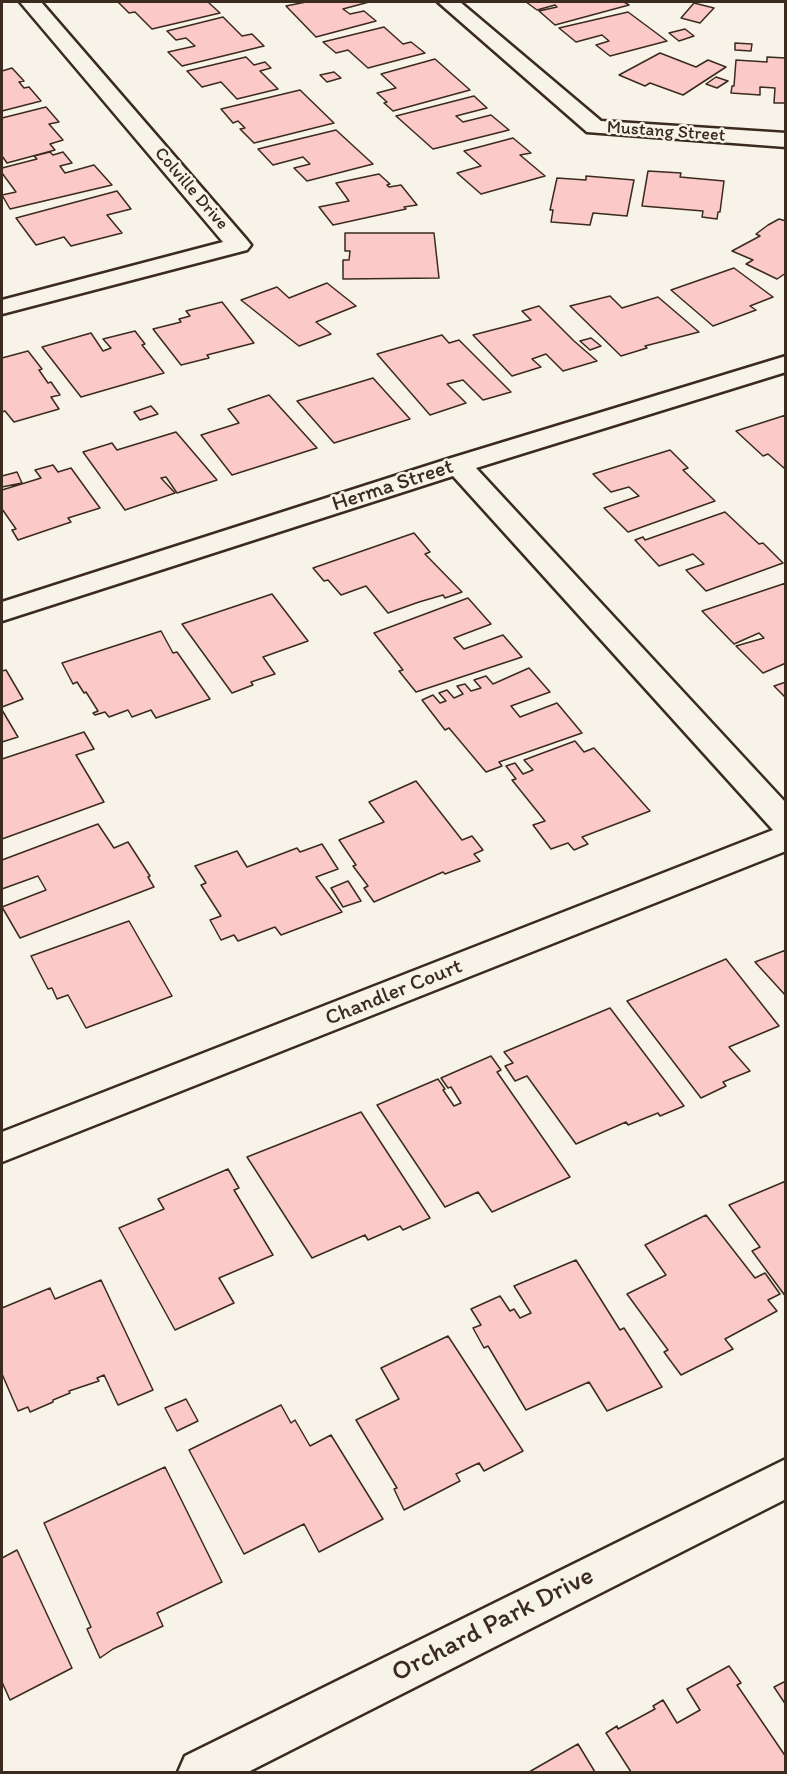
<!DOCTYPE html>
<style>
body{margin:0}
#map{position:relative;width:787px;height:1774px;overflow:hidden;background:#f7f3e8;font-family:Itim,sans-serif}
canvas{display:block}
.frame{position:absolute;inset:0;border:3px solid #3b2a1e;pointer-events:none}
</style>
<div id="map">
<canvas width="787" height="1774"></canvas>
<div class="frame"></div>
</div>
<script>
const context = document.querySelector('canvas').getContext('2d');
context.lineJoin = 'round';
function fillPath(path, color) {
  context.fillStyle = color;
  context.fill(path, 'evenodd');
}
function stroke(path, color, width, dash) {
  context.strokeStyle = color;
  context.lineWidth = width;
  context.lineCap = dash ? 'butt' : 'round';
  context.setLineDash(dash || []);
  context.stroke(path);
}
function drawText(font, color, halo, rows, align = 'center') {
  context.font = font + ' Itim,sans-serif';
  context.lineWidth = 5;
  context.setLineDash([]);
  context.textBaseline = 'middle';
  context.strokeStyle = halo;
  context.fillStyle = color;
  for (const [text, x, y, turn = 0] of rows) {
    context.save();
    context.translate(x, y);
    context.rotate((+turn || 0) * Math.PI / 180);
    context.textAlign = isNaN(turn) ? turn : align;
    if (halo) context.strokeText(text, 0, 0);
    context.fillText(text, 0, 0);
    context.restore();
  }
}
const building = new Path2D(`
 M118,2H208L220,13L152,29L135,12L129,13Z
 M306,2H369L343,9L350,14L364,11L376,21L316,37L286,6Z
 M526,2H624L629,5L555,25L539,11L557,7L555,5L537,10Z
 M694,3L714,8L700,23L681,18Z
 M628,12L667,41L610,56L596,45L609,41L602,35L576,42L559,28Z
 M223,17L242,36L252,34L264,46L182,66L168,52L195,46L186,38L176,40L167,31Z
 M384,27L403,44L411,42L425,53L368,68L348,50L336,53L323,42Z
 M685,29L694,36L679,41L669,33Z
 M735,43L752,44L751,51L735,50Z
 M660,53L696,67L708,60L726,67L683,95L650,83L645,86L619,75Z
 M246,57L254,65L265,62L271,68L260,71L278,89L237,99L221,82L202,87L187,71Z
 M767,57L786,58V103H774L775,88L760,87V95L731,93L732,86H734L736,60L767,62Z
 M435,59L470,90L393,111L384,103L387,102L377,93L396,88L381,74Z
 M12,68L24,81L19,82L24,88L29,87L41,101L2,111V71Z
 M334,72L341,78L327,82L320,75Z
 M716,77L728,81L717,88L706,84Z
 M300,90L334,123L254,143L240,129L245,128L238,121L233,123L221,109Z
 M474,96L487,108L456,116L463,122L491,115L509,130L433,149L396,116Z
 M46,107L59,122L49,124L63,140L50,144L55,150L7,163L2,156V118Z
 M336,130L373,164L307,181L294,168L310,164L303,157L273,165L258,149Z
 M513,138L531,153L520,155L545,176L481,194L457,173L481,166L464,151Z
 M50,152L53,155L63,152L72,163L60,166L65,173L94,165L112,185L10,209L2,195L16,192L2,173V168L37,159L34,156Z
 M648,171L681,173L680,177L724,181L720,212H718L717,219L702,217L703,211L642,206Z
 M379,174L390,184L387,185L389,187L401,185L417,205L404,207L406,209L333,225L319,207L349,201L336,183Z
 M586,176L634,180L627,216L593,213L590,225L551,222L553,210H550L557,178L586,180Z
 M117,191L131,209L107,215L122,233L71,246L64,237L36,245L16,218Z
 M779,219L786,221V273L777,279L746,264L753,260L732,251L760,236L756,234L768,225Z
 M345,233H434L439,278L343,279V260H349L350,251H345Z
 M734,268L773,297L750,306L756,310L713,326L671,290Z
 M327,283L356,306L316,322L331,334L299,346L241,300L277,287L289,298Z
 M610,296L622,308L658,297L699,332L645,346L647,348L621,356L570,306Z
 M222,302L254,343L207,355L209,358L181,365L153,329L181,322L179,319L190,316L186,311Z
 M539,306L574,341L597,361L563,371L546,354L532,359L541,367L512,376L473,335L531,320L522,311Z
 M135,331L145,344L142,345L164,373L81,397L42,347L91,333L103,351L111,348L103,339Z
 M442,335L449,343L459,340L511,392L483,400L463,380L447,384L466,403L430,415L377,354Z
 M591,338L601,346L590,350L580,341Z
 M28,351L42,369L39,370L48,383L51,382L60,395L51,397L59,409L14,422L5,411L2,412V358Z
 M373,378L410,419L334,443L297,401Z
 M269,395L317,448L232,475L201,435L239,423L228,409Z
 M151,406L158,414L140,420L134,412Z
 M786,415V467L784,468L768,454L763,456L736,431Z
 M176,432L217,480L177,493L166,477L161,478L175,493L125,510L83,452L112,443L117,450Z
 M670,450L688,468L683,470L715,501L628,532L604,508L639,496L629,487L611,492L593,474Z
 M53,465L58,472L71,468L100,508L68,518L71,522L18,540L12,530L16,529L2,509V490L41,478L35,470Z
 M17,472L22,483L2,487V476Z
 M725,512L759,544L763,543L783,563L706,591L686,570L704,564L693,554L659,566L635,540L643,537L645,540Z
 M414,533L430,552L425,554L462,592L445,598L443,595L419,602L388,613L366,586L341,595L328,580L324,581L313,568Z
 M786,583V663L763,673L736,646L764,638L759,633L734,644L702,611Z
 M272,594L308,641L263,657L275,674L251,682L253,685L232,693L182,624Z
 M468,598L491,624L454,638L464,649L503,635L522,657L416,692L399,671L403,670L374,633Z
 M161,631L173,653L177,652L210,699L156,718L151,710L132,717L128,710L109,717L105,712L95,715L93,713L98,711L86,692L84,693L77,682L73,684L62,663Z
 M529,668L550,692L511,706L520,717L557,703L582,733L499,762L502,766L486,772L449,728L445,730L422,700L433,695L440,703L446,701L439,693L447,690L454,698L463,694L457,686L465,684L471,691L481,688L474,680L486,676L493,684Z
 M6,670L23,699L2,707V671Z
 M786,682V698L774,686Z
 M2,710L18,737L2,742Z
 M84,732L94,749L76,755L104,802L2,839V759Z
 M575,741L584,752L594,748L650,811L582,837L588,844L574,850L568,843L551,849L533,825L545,821L512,780L516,779L506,766L515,763L523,774L533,770L524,760Z
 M416,781L462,840L472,836L483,850L474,854L480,861L445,874L443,872L374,902L364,888L368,886L353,866L356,865L339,840L384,822L369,802Z
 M98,824L114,848L128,842L150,876L148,877L154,887L20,938L2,907L46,890L38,876L2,889V860Z
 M322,844L338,869L316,877L342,912L281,935L275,927L238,941L234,935L221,940L210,920L221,916L201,885L206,883L195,866L237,851L247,867L297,848L300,852Z
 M348,881L361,901L343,907L331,888Z
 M129,921L172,996L86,1028L68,995L57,999L52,988L48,989L31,956Z
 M786,950V996L755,962Z
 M726,959L779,1026L729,1047L750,1071L723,1082L726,1086L701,1098L627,1001Z
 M610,1008L684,1106L660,1116L658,1113L628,1125L626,1122L576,1144L527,1076L515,1081L505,1066L513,1063L504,1052Z
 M491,1056L501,1070L497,1072L570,1177L492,1212L478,1192L445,1207L377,1105L438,1079L445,1089L443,1090L454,1106L461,1103L451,1087L448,1088L441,1078Z
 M361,1112L430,1218L403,1230L400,1226L368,1240L365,1235L312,1258L247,1157Z
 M228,1169L239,1188L234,1190L273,1255L219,1278L234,1303L175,1330L119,1228L164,1209L158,1199Z
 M786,1181V1297L752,1251L760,1247L729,1205Z
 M706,1215L755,1278L765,1273L780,1294L768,1300L777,1311L725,1339L733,1349L681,1375L664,1352L668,1350L627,1294L666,1275L645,1245Z
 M576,1260L620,1330L624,1328L662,1387L607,1411L589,1382L526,1410L488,1346L484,1348L473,1328L481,1325L471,1309L500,1296L510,1311L514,1309L520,1318L531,1313L514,1286Z
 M101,1280L153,1390L118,1405L104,1375L97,1378L99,1381L69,1391L70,1393L53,1400V1402L30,1412L28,1407L18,1411L2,1374V1308L50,1288L55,1299Z
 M448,1336L523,1451L484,1471L479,1463L456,1474L460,1481L404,1510L394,1489L397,1488L356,1420L399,1399L381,1368Z
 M186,1399L198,1421L177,1431L165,1408Z
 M281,1405L291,1423L295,1420L310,1446L331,1435L383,1519L319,1552L304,1524L244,1554L189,1450Z
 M165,1467L222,1582L157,1613L163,1626L113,1649L100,1658L87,1629L91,1627L44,1523Z
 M17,1550L72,1668L10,1700L2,1682V1558Z
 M729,1666L741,1683L737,1685L786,1757V1772H631L606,1733L617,1726L618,1729L655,1709L653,1706L663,1700L677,1723L700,1710L687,1689Z
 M786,1681V1705L774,1687Z
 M578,1744L595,1772H529Z`);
const minor = new Path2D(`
 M20,2H41L247,240L251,245L247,250L2,314V300L223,242Z
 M438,2H460L601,121L786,133V147L587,132Z
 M786,356V372L476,468L786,803V851L2,1162V1132L773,830L453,476L2,621V602L448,459Z
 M786,1459V1499L248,1772H178L185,1756Z`);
const farStreetnames = [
 ["Mustang Street",666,132,4],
 ["Colville Drive",191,189,49]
];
const streetNames = [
 ["Herma Street",393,486,-18],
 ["Chandler Court",394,993,-22]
];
const nearStreetnames = [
 ["Orchard Park Drive",493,1625,-27]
];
fillPath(building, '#fac9c8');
stroke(building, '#3b2a1e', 1.5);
stroke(minor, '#3b2a1e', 5);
fillPath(minor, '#f7f3e8');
drawText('18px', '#3b2a1e', '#f7f3e8', farStreetnames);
drawText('22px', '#3b2a1e', '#f7f3e8', streetNames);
drawText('27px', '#3b2a1e', '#f7f3e8', nearStreetnames);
</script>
